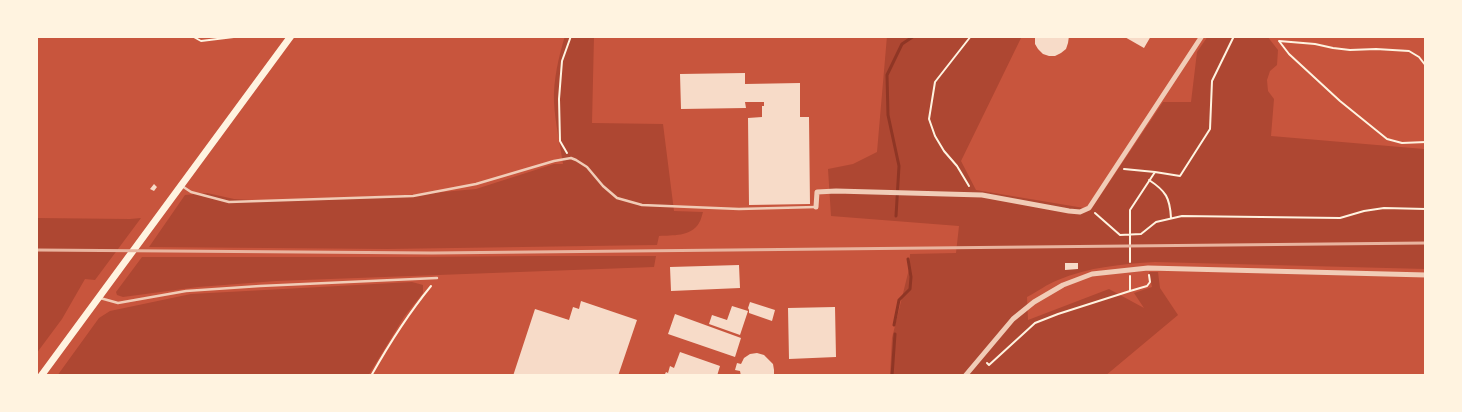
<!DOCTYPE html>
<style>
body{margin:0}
#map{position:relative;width:1462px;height:412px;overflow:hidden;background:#c8553d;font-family:Figtree,sans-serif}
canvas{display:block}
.frame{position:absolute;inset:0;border:38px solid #fff3e0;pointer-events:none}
</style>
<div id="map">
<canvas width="1462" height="412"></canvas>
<div class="frame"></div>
</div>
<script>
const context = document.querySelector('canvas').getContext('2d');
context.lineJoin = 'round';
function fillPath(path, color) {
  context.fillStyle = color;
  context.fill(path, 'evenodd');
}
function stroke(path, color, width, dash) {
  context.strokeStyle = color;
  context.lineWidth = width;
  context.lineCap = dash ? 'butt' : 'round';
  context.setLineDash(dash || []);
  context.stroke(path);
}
const green = new Path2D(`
 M565,36H594L592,123L663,124L674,211L703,212C702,215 701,220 699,223C691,237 672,235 659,236L657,245L387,249L149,247L185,195L207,193L234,199L267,201L410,195L476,189L554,164H563C560,143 555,123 554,102C553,81 559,55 565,36Z
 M887,36H1022L961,161L976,190L1084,208H1092L1163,102H1191L1197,52L1208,36H1267L1278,50L1277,65L1270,71L1267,80L1268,91L1274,99L1271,136L1424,149L1426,135V269L1155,262C1122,264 1089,267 1058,280C1047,284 1037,292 1027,297L1028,320L1109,289L1144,308L1134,293L1152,287L1149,272H1158L1160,288L1178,315L1105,376H890L892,338L909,269L910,254L956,253L959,226L831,216L828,169L853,164L877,152Z
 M36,218L130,219L141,218L95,280L85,279L62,319L36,354Z
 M542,256H656L654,267L276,281L198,287L123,297L117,295L116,292L142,257H412Z
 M412,282L423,285V293L404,317L368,376H57L99,318L110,311L191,294Z`);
const stream = new Path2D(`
 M896,216L899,166L888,115L887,75L902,44L914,36
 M894,325L899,300L910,289L911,277L908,259
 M892,376L895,334`);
const building = new Path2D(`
 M1035,36H1069L1068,43L1066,49L1061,53L1055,56H1049L1043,54L1038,49L1035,44Z
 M1123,36H1151L1144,48Z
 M745,73V84L800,83V117H809L810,204L749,205L748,118L762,117V106H764V102H745L746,108L681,109L680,74Z
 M154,184L157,187L154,191L150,189Z
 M1065,263H1078V269L1065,270Z
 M739,265L740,288L671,291L670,267Z
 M581,301L637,320L618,376H513L535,309L569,320L573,307L579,309Z
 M750,302L775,310L772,321L749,313V310L748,308Z
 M732,306L748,311L740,335L709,324L712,315L727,320Z
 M835,307L836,357L789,359L788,308Z
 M675,314L741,338L735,357L668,334Z
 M680,352L720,366L717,376H664L666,372L668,373L670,366L674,368Z
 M757,353L764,355L773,364L774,370V376H741L740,371L735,370L737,363L741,364L744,358L750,354Z`);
const path = new Path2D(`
 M192,36L201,41L242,36
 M1279,41L1289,54L1340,101L1387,139L1402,143L1426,142
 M1279,41L1315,44L1333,48L1350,50L1376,49L1409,51L1419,57L1426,66
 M567,153L560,141L559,99L562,61L571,36
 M1124,169L1155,172L1180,176L1210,129L1212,81L1234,36
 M1149,180C1166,191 1170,198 1171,218
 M969,186L957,166L944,151L935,136L929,119L935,82L971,36
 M1095,213L1120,235L1141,234L1156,222L1182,216L1340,218L1364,211L1384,208L1426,209
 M1130,262V210L1155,172
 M1130,291L1147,286L1150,282L1149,275
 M987,363L989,365L1035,323L1058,314L1130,291V276
 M371,376C389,344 408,314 431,286`);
const service = new Path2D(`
 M182,186L191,192L229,202L413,196L476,184L554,161L571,158L576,160L587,167L603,186L617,198L642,205L739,209L816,207
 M100,298L118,303L186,291L260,286L437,278`);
const minor = new Path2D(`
 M816,207L817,192L836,191L982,195L1069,211L1080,212L1089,208L1202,36
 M965,376L1013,319L1034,302L1063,285L1092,274L1148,268L1426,275`);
const secondary = new Path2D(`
 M41,376L291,36`);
const rail = new Path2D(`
 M36,250L432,253L1426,243`);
fillPath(green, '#ae4732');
stroke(stream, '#8f3625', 3);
fillPath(building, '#f7dbc8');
stroke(path, '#fff3e0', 2);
stroke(service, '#f1ccb7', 2.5);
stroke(minor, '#f1ccb7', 5);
stroke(secondary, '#fff3e0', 7);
stroke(rail, '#e9b49f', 3);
</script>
